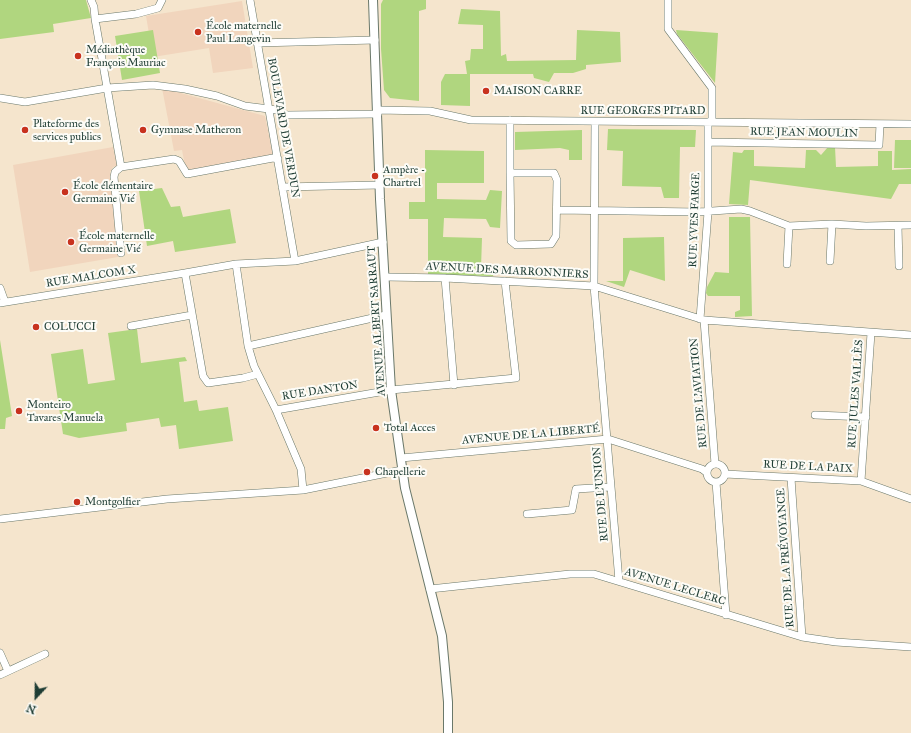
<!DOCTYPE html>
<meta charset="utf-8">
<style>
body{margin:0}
#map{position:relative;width:911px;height:733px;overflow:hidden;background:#f5e5cd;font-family:"IM FELL Great Primer",serif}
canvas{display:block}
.north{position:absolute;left:16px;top:677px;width:40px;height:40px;-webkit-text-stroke:3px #fdfcf7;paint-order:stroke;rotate:202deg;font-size:11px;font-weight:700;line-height:16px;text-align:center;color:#1f3d34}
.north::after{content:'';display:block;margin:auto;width:14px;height:18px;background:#1f3d34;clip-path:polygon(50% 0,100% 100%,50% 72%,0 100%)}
</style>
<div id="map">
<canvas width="911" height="733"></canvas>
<div class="north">N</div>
</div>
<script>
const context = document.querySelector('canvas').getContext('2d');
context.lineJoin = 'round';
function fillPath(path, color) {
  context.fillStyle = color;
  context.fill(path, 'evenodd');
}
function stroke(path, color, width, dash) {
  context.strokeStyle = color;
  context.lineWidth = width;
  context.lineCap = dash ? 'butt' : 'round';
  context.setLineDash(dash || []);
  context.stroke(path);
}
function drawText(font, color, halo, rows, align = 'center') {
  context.font = font + ' "IM FELL Great Primer",serif';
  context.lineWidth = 4;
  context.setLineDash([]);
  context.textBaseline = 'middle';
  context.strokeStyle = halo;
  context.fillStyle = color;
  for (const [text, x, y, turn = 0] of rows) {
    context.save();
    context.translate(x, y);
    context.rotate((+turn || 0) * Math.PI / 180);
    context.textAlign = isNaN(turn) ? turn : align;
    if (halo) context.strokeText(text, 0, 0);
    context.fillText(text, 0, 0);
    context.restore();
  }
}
const built = new Path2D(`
 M242,1L253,68L213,73L209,48L153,57L146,16Z
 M162,88L265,116L273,155L186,171L182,150L174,151Z
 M113,147L117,166L113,167L110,172L118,257L30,272L13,165Z`);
const green = new Path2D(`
 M0,0H86L91,18L53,24L54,32L0,39Z
 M383,0H426V9L419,11V101L390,98L384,90L381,49V4Z
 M461,9L500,11L501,56L506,54L507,61L576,60L577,30L620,32L621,62L586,65V69L573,73H554L549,82L534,78L533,74H470V106L441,105V82L445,74H467L465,61L470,60L471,49H483V25L458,24Z
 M153,30L160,73L122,80L115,36Z
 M676,30L718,33L715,83L677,34Z
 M608,129L696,130L695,147H680L679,198H664L661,187L622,186L623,151L607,150Z
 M582,130V160H569V150L560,148L515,150V132Z
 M895,140H911V168H894Z
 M828,147H835L836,167L878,166V151H892V170L911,169V184H899L891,199L750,180L748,205L729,204L733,152L742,153L744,150H754V166L805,168L806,150H816L821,155Z
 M425,150L484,151V183H437V199L486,200L490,190L502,191L500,228L490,227L486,219L444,218L443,237L482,238L481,268H493V276L428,275V219H409V202H425Z
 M162,188L171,207L180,206L183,217L230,209L236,243L175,252L173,241L147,246L139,191Z
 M729,217H750L752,316L735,317V312L740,310V296H708L706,293L707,287L715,272L729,273Z
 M664,237L665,281L630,270L624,287L606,281H623V238Z
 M137,329L141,363L185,357L187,361L179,362L184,402L197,400L199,411L228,407L233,441L179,449L176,425L161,427L159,418L126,423L127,431L79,438L63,434L51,354L83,349L88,384L115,380L108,333Z
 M0,340L12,416L6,418L5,429H0Z`);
const minor = new Path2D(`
 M91,0L94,7L95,19
 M250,0L295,261
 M668,0V29L712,88V121
 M257,43L375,40
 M0,98L25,102L107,88L153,85L185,89L217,96L245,106L277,110L287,115L378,114
 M377,110L430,111L471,120L911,124
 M510,120V173
 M595,122L594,286L619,581
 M708,142L879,145L880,124
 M121,167L95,19L136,14L158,8L162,0
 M510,173H554L557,180L556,236L551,244L516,245L511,241Z
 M282,187L380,185
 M557,210L698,212L741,209L750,211L789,226L832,224L866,226L911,225
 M898,226L899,266
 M121,253L114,177L115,172L121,167L174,159L179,161L187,174L273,158L278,159
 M830,261L832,224
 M236,264L248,346L254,366L276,410L301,469L303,490
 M787,264L789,226
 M385,277L445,278L594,286L704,320L911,335
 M445,278L454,385
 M0,288L5,302
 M0,303L185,273
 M700,319L708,212V122
 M704,320L715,464
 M131,326L192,315
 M248,346L386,315
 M258,374L243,378L208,383L203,376L185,273L236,264L295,261L383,242
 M276,410L391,390L516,378L505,281
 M815,415L866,417
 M401,458L608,439L702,469L706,472
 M707 473a9 9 0 1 1 18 0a9 9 0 1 1-18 0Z
 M725,474L861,481L911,499
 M791,478L802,637
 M861,481L871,333
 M716,482L726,615
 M527,514L572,510L576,489L611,487
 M0,519L167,499L303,490L402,470
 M430,589L570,574H594L802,637L836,642L911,647
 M0,653L8,671
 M0,675L45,654`);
const tertiary = new Path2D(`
 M373,0L380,199L391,390L405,488L442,636L448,702V733`);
const markers = [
 [198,32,4,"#c8321e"],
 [78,56,4,"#c8321e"],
 [486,91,4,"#c8321e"],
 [25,130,4,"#c8321e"],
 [143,130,4,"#c8321e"],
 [375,176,4,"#c8321e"],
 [65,192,4,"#c8321e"],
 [71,242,4,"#c8321e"],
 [36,327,4,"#c8321e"],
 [19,411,4,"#c8321e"],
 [376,428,4,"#c8321e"],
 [367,472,4,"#c8321e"],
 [77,502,4,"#c8321e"]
];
const poiNames = [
 ["École maternelle",206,26],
 ["Paul Langevin",206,39],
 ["Médiathèque",86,50],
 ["François Mauriac",86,63],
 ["MAISON CARRE",494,91],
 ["Plateforme des",33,124],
 ["services publics",33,137],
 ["Gymnase Matheron",151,130],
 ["Ampère -",383,170],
 ["Chartrel",383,183],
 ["École élémentaire",73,186],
 ["Germaine Vié",73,199],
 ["École maternelle",79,236],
 ["Germaine Vié",79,249],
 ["COLUCCI",44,327],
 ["Monteiro",27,405],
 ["Tavares Manuela",27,418],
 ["Total Acces",384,428],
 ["Chapellerie",375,472],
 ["Montgolfier",85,502]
];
const streetNames = [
 ["RUE GEORGES PITARD",643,111],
 ["BOULEVARD DE VERDUN",283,128,80],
 ["RUE JEAN MOULIN",804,133,1],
 ["RUE YVES FARGE",695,220,-88],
 ["AVENUE DES MARRONNIERS",507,271,3],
 ["RUE MALCOM X",91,277,-9],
 ["AVENUE ALBERT SARRAUT",377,321,-94],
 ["RUE DANTON",320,391,-9],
 ["RUE DE L'AVIATION",699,393,-95],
 ["RUE JULES VALLÈS",856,394,-86],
 ["AVENUE DE LA LIBERTÉ",531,435,-5],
 ["RUE DE LA PAIX",808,467,3],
 ["RUE DE L'UNION",601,494,-95],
 ["RUE DE LA PRÉVOYANCE",786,558,-94],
 ["AVENUE LECLERC",675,587,17]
];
fillPath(built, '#f1d5bd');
fillPath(green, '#b0d67f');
stroke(minor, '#6a786a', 8);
stroke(tertiary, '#6a786a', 10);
stroke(minor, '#fff', 7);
stroke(tertiary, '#fff', 8);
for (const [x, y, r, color] of markers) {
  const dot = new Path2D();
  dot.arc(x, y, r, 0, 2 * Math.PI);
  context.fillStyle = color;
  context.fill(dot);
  stroke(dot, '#fdfcf7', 1.5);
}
drawText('11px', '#1f3d34', '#fdfcf7', poiNames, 'left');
drawText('11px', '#1f3d34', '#fdfcf7', streetNames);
</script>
